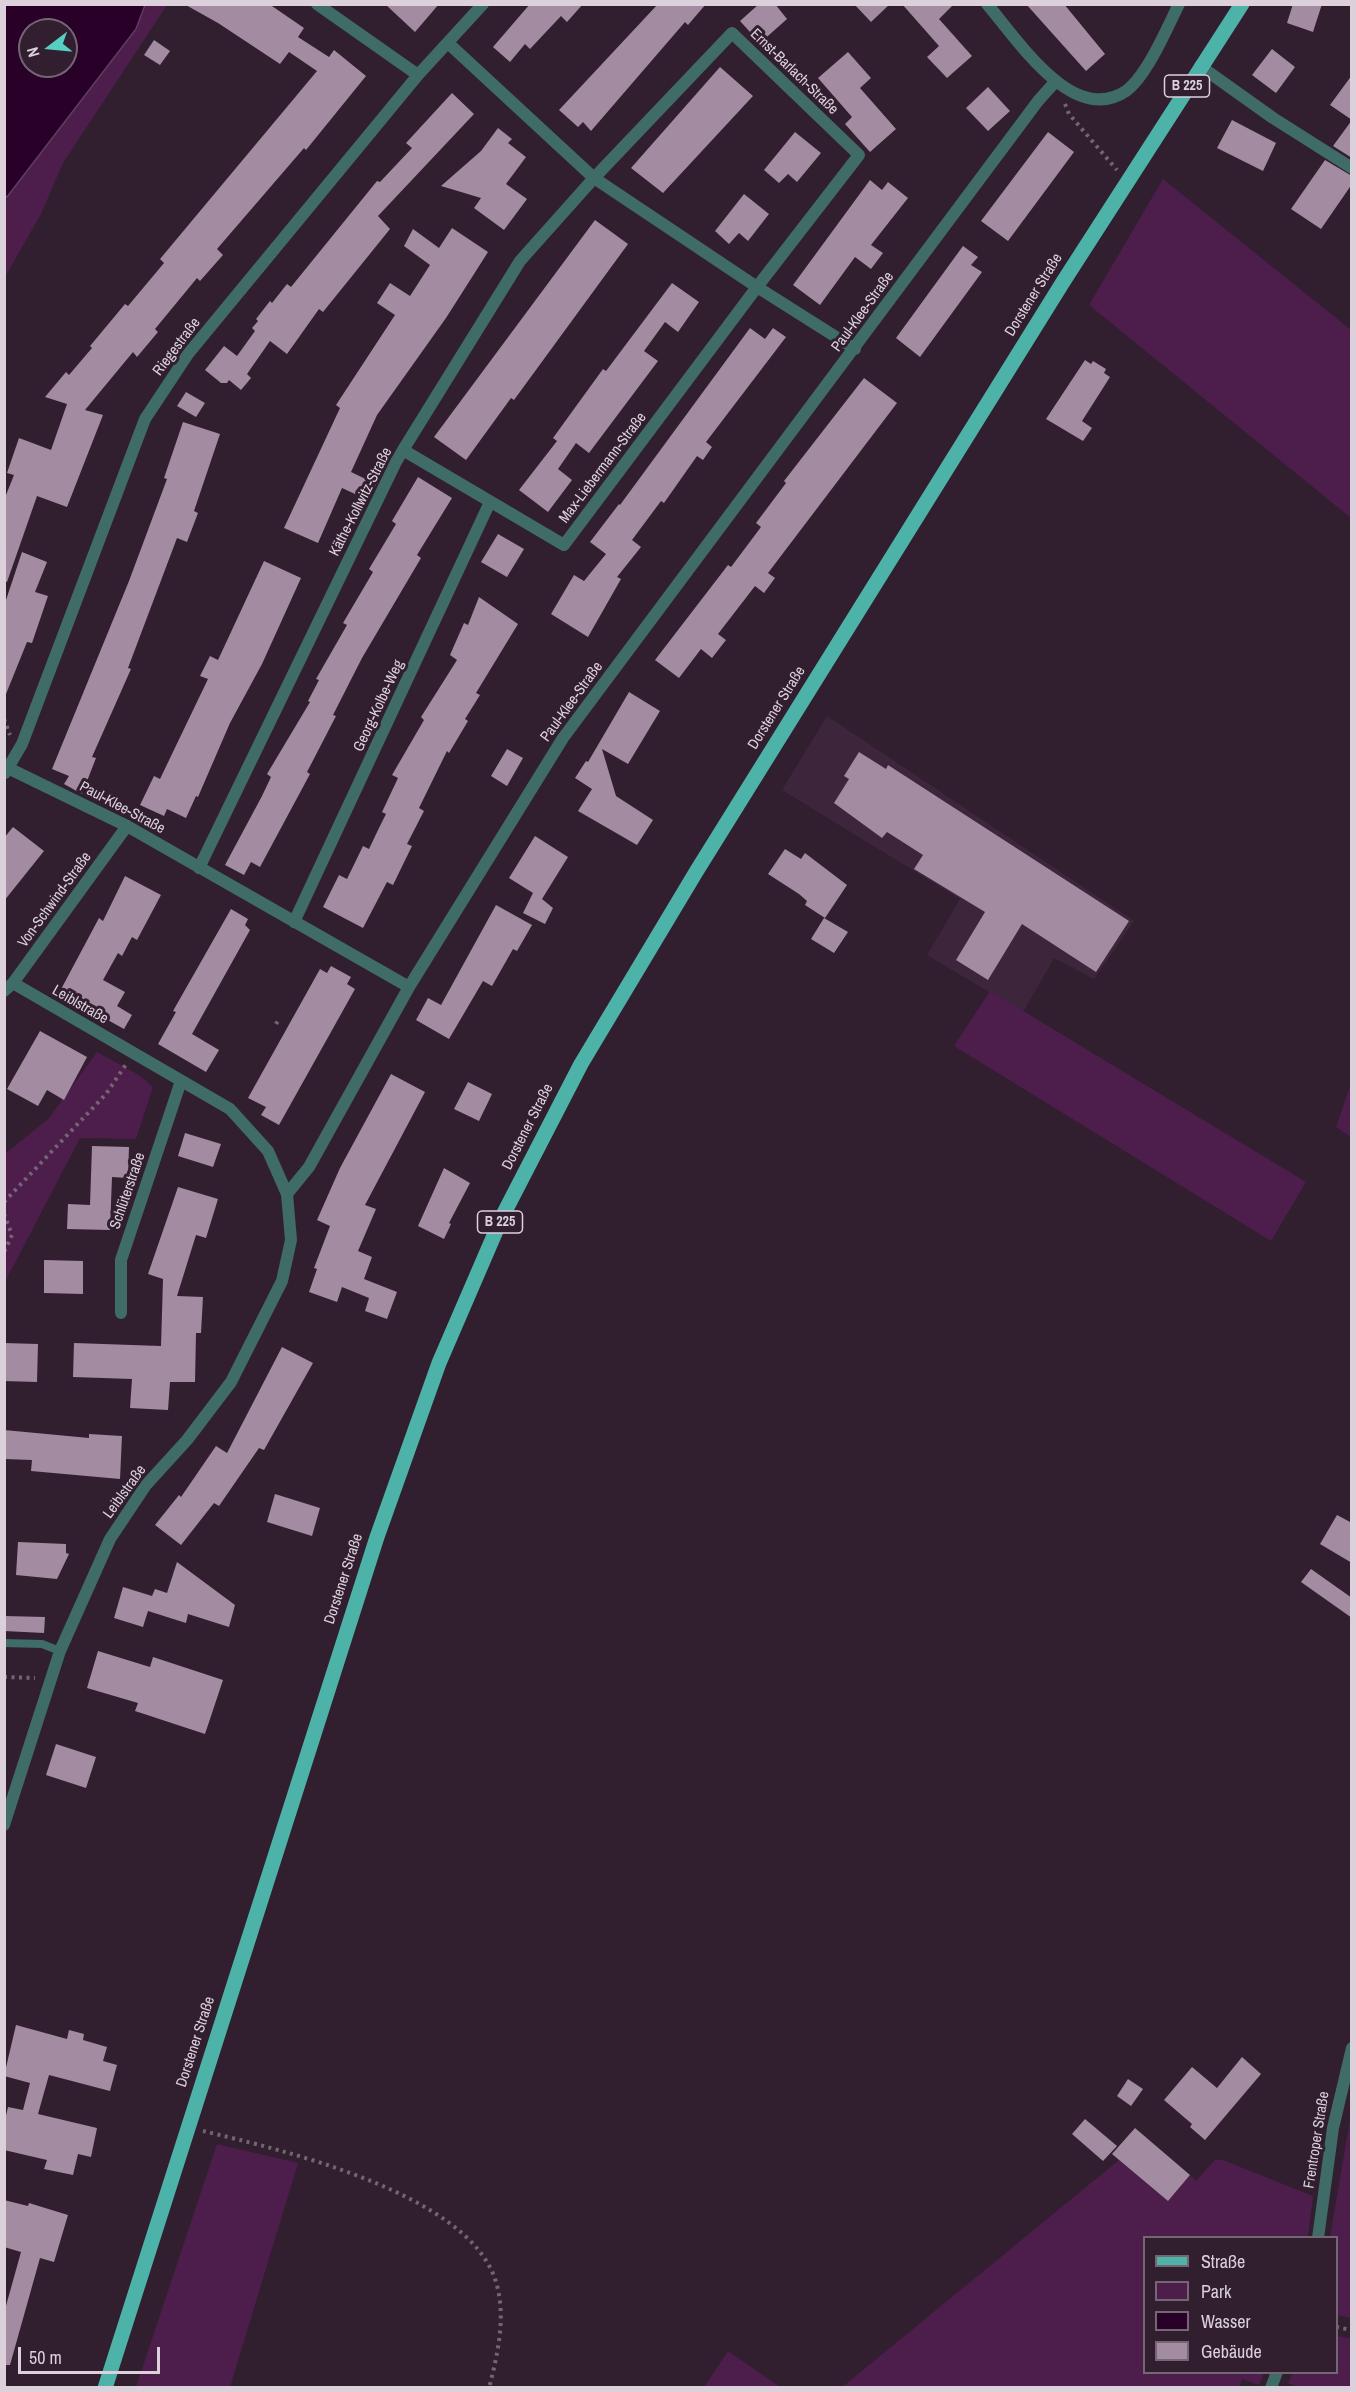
<!DOCTYPE html>
<meta charset="utf-8">
<style>
body{margin:0}
#map{position:relative;width:1356px;height:2392px;overflow:hidden;background:#311f30;font-family:"Archivo Narrow",sans-serif}
canvas{display:block}
.frame{position:absolute;inset:0;border:6px solid #dcd0db;pointer-events:none}
.legend{position:absolute;left:1143px;top:2236px;width:195px;height:138px;box-sizing:border-box;background:#311f30;border:2px solid #756674;margin:0;padding:8px 10px;list-style:none;font-size:18px;color:#dcd0db}
.legend li{display:flex;align-items:center;gap:12px;height:30px}
.legend b{width:30px;border:2px solid #756674}
.north{position:absolute;left:18px;top:18px;width:60px;height:60px;box-sizing:border-box;background:#311f30;border:2px solid #756674;border-radius:50%;rotate:254deg;font-size:16px;font-weight:700;line-height:24px;text-align:center;color:#dcd0db}
.north::after{content:'';display:block;margin:auto;width:21px;height:27px;background:#57cec2;clip-path:polygon(50% 0,100% 100%,50% 72%,0 100%)}
.scale{position:absolute;left:18px;top:2347px;width:142px;height:27px;box-sizing:border-box;border:3px solid #dcd0db;border-top:0;padding-left:8px;font-size:18px;line-height:21px;white-space:nowrap;color:#dcd0db;-webkit-text-stroke:4px #311f30;paint-order:stroke}
</style>
<div id="map">
<canvas width="1356" height="2392"></canvas>
<div class="frame"></div>
<ul class="legend">
<li><b style="height:8px;background:#4db2a8"></b>Straße</li>
<li><b style="height:16px;background:#4d1d4c"></b>Park</li>
<li><b style="height:16px;background:#280028"></b>Wasser</li>
<li><b style="height:16px;background:#a38ba1"></b>Gebäude</li>
</ul>
<div class="north">N</div>
<div class="scale">50 m</div>
</div>
<script>
const context = document.querySelector('canvas').getContext('2d');
context.lineJoin = 'round';
function fillPath(path, color) {
  context.fillStyle = color;
  context.fill(path, 'evenodd');
}
function stroke(path, color, width, dash) {
  context.strokeStyle = color;
  context.lineWidth = width;
  context.lineCap = dash ? 'butt' : 'round';
  context.setLineDash(dash || []);
  context.stroke(path);
}
function drawText(font, color, halo, rows, align = 'center') {
  context.font = font + ' "Archivo Narrow",sans-serif';
  context.lineWidth = 6;
  context.setLineDash([]);
  context.textBaseline = 'middle';
  context.strokeStyle = halo;
  context.fillStyle = color;
  for (const [text, x, y, turn = 0] of rows) {
    context.save();
    context.translate(x, y);
    context.rotate((+turn || 0) * Math.PI / 180);
    context.textAlign = isNaN(turn) ? turn : align;
    if (halo) context.strokeText(text, 0, 0);
    context.fillText(text, 0, 0);
    context.restore();
  }
}
const built = new Path2D(`
 M827,716L1134,921L1094,979L1054,958L1023,1012L927,955L960,899L782,790Z`);
const green = new Path2D(`
 M4,5H167L63,163L41,214L5,277ZM30,30H66V66H30Z
 M1163,179L1351,330V518L1089,305Z
 M990,991L1306,1182L1271,1241L954,1046Z
 M97,1052L139,1075L153,1087L136,1139L80,1138L5,1282V1154L49,1118Z
 M1351,1083V1137L1336,1127Z
 M1351,2114L1352,2318H1351L1337,2315L1336,2238L1330,2237Z
 M217,2144L298,2163L230,2387H136Z
 M1119,2160L1168,2201L1190,2175L1196,2181L1215,2160H1223L1313,2196L1308,2237L1144,2238V2372L1264,2373L1259,2385L1242,2379L1239,2388H841Z
 M1337,2336L1351,2338V2387H1298L1288,2383L1293,2373L1336,2372Z
 M728,2351L780,2387H704Z`);
const water = new Path2D(`
 M5,4L145,5L136,29L7,197L4,195ZM30,30H66V66H30Z`);
const building = new Path2D(`
 M184,4H269L304,28L298,37L329,57L334,50L366,76L306,150L304,148L217,249L223,255L200,281L197,278L155,329L158,332L137,357L133,352L85,410L103,415L67,507L37,496L7,582L4,581V500L14,475L7,473L19,438L51,450L67,404L45,397L66,372L69,375L92,348L90,346L125,304L128,306L164,263L160,259L317,71L289,52L280,64L218,23Z
 M385,4H439L415,32Z
 M530,4H583L567,22L561,16L530,49L525,44L510,62L493,47Z
 M658,4H706L688,25L685,22L591,131L583,122L578,127L559,110Z
 M759,4H775L787,19L760,43L740,21Z
 M854,4H890L871,22Z
 M902,4H954L939,19L972,56L947,78L927,57L939,46Z
 M1026,4H1064L1105,54L1086,71Z
 M1293,4H1322L1313,32L1287,23Z
 M154,40L170,51L160,65L144,55Z
 M1272,49L1295,67L1276,93L1252,75Z
 M848,52L871,78L860,88L896,129L870,152L845,124L852,117L818,78Z
 M720,67L753,96L663,193L631,168Z
 M1352,75V120L1330,105Z
 M988,87L1010,111L988,131L966,108Z
 M452,93L474,114L378,216L390,229L323,312L319,309L287,354L270,341L247,374L251,378L241,390L229,380L227,383H221L205,370L224,346L237,356L255,331L252,328L258,321L256,319L270,301L272,303L287,284L291,287L377,181L380,182L412,148L406,143Z
 M1232,120L1276,143L1263,171L1217,148Z
 M1352,120V158L1333,146Z
 M498,128L512,139L508,143L526,157L506,184L527,199L504,230L474,208L481,198L441,186L481,151Z
 M795,132L821,153L797,182L788,174L779,183L764,170Z
 M1048,132L1074,152L1008,241L981,221Z
 M1325,160L1352,176V184L1321,229L1291,209Z
 M870,180L882,190L888,182L908,198L871,245L883,253L871,269L855,257L820,305L793,285Z
 M744,194L769,214L748,241L739,233L729,244L715,231Z
 M595,220L628,244L514,400L511,398L466,460L434,437Z
 M452,228L488,252L446,318L377,415L351,472L376,484L368,500L342,488L318,543L284,528L340,408L336,405L395,315L377,303L390,283L410,296L430,265L404,246L413,229L439,248Z
 M963,246L978,257L971,265L982,272L920,357L896,338Z
 M672,283L699,302L678,332L665,322L644,351L658,361L589,453L576,443L558,469L572,480L548,512L519,490L557,441L553,438L603,369L606,371Z
 M750,328L765,339L773,328L786,337L706,442L712,447L703,460L697,456L664,503L661,501L632,540L641,547L617,577L621,579L588,637L551,614L574,575L584,581L606,554L590,542L619,504L620,505Z
 M1085,360L1091,364L1093,361L1106,369L1104,373L1110,377L1082,421L1092,428L1083,441L1046,419Z
 M864,378L897,403L768,573L775,578L764,593L755,586L718,634L726,640L712,658L701,649L679,678L655,660L728,565L731,567L761,527L756,523L786,483L784,481Z
 M186,392L205,403L196,417L177,406Z
 M183,422L220,434L194,511L198,513L187,542L177,538L128,668L131,669L92,757L96,758L82,794L64,784L69,776L52,769L129,581L167,479L164,478Z
 M418,477L452,498L417,555L421,558L362,658L333,715L336,716L307,772L310,774L260,867L251,862L244,875L225,865L262,796L271,777L267,774L310,702L308,701L319,680L316,679L347,625L343,623L373,572L369,569L396,524L392,521Z
 M498,534L524,549L507,577L481,562Z
 M22,552L47,562L35,592L48,596L32,643L27,642L6,694L4,606Z
 M264,561L301,578L262,664L230,723L198,797L196,796L186,818L167,809L164,816L140,805L154,776L160,779L208,679L200,676L210,656L218,660Z
 M479,597L518,624L476,693L480,695L465,719L468,721L449,753L447,751L419,808L424,811L407,844L412,846L393,885L387,882L363,928L323,907L339,875L347,879L363,846L369,849L378,830L386,814L382,812L398,778L392,775L424,720L421,717L457,660L450,655L464,623L468,625Z
 M629,692L660,711L628,764L602,749L616,796L653,820L637,845L578,811L592,789L575,778L586,761L588,762Z
 M507,749L523,758L507,786L491,776Z
 M859,752L886,769L888,765L1129,921L1096,972L1022,924L988,980L956,960L985,912L914,869L923,855L887,832L882,838L834,803L849,779L844,776Z
 M13,827L44,851L4,901V838Z
 M535,836L568,857L542,899L553,908L545,924L523,913L533,893L509,878Z
 M785,849L801,859L805,853L847,885L825,918L805,905L807,901L799,894L768,874Z
 M125,876L161,895L137,940L132,937L122,956L118,953L103,980L125,992L117,1006L132,1015L124,1029L59,993L99,918L103,921Z
 M496,905L532,925L517,951L513,949L492,986L483,981L449,1039L416,1020L428,998L441,1005Z
 M231,909L248,919L245,925L250,930L192,1034L219,1050L206,1072L158,1044L176,1012L173,1011Z
 M824,918L848,932L834,953L811,939Z
 M331,966L351,977L347,984L355,989L279,1125L261,1115L266,1107L248,1098L320,969L327,973Z
 M40,1031L87,1057L64,1100L47,1090L38,1106L7,1089Z
 M391,1074L425,1092L365,1205L376,1209L358,1251L372,1257L364,1279L397,1292L387,1319L365,1311L369,1298L342,1287L337,1302L309,1292L317,1269L314,1268L330,1226L317,1220L340,1168Z
 M468,1082L492,1094L479,1121L454,1109Z
 M185,1133L221,1144L213,1167L178,1156Z
 M92,1146L129,1147L128,1178L112,1177L110,1230L67,1229L68,1204L90,1205Z
 M444,1168L470,1183L449,1223L451,1224L444,1239L418,1226Z
 M178,1187L218,1199L206,1238L196,1235L177,1296L203,1297L201,1333H196L195,1382H170L168,1410L130,1408L132,1379L73,1377L74,1343L161,1346L163,1279L148,1274Z
 M44,1260L83,1261V1294L44,1293Z
 M4,1343L38,1344L37,1382L4,1381Z
 M282,1347L313,1363L264,1450L259,1448L219,1506L214,1503L181,1545L155,1525L179,1495L181,1497L216,1446L227,1453Z
 M4,1430L89,1438V1434L122,1436L120,1479L31,1471L32,1460L4,1459Z
 M275,1494L320,1508L312,1536L267,1522Z
 M1337,1515L1352,1523V1563L1320,1544Z
 M18,1542L66,1544V1553L69,1554L57,1579L16,1575Z
 M177,1562L235,1605L229,1627L188,1614L186,1623L148,1611L143,1627L114,1618L123,1587L152,1596L155,1589L167,1593Z
 M1311,1569L1352,1598V1618L1301,1582Z
 M4,1616L45,1617L44,1633L4,1631Z
 M98,1651L150,1667L153,1657L223,1680L205,1734L135,1711L138,1703L87,1688Z
 M56,1744L96,1757L86,1788L46,1775Z
 M16,2025L67,2039L69,2030L84,2034L83,2040L107,2047L103,2061L117,2065L110,2091L49,2075L38,2114L97,2128L91,2157L78,2154L73,2175L44,2169L47,2160L4,2150V2124L8,2107L23,2110L30,2083L4,2076Z
 M1242,2057L1261,2074L1205,2140L1190,2127L1192,2124L1164,2100L1192,2067L1217,2088Z
 M1128,2079L1143,2089L1131,2106L1117,2096Z
 M1085,2119L1117,2146L1103,2161L1072,2134Z
 M1135,2128L1190,2175L1168,2201L1112,2154Z
 M4,2200L28,2206L29,2203L68,2215L54,2262L40,2258L10,2365H4V2313L21,2252L4,2247Z`);
const path = new Path2D(`
 M1065,104L1069,114L1117,170
 M4,719L10,735
 M276,1024L279,1019
 M4,1202L106,1094L127,1063
 M4,1214L12,1235L4,1252
 M4,1677L35,1678
 M203,2131C283,2150 466,2193 495,2279C507,2314 498,2353 489,2388
 M1336,2327L1352,2330`);
const lane = new Path2D(`
 M4,1643L42,1644L60,1651`);
const street = new Path2D(`
 M317,4L418,75
 M987,4C1017,39 1073,127 1126,91C1147,76 1167,28 1179,4
 M448,43L594,178L757,287L855,349
 M1200,66L1273,118L1352,168
 M8,768L127,826L409,987L563,738L1038,101L1055,82
 M5,773L22,744L145,419L188,354L418,75L483,4
 M199,868L396,462L403,450L520,261L594,178L732,33L859,155L757,287L564,545L403,450
 M294,922L490,502
 M4,991L13,983L127,826
 M287,1194L309,1167L409,987
 M121,1313V1260L181,1081
 M4,1825L60,1651L110,1539L146,1485L187,1440L231,1382L282,1281L291,1240L287,1194L268,1151L230,1109L13,983
 M1318,2238L1333,2128L1352,2048
 M1271,2388L1277,2372`);
const primary = new Path2D(`
 M105,2388L377,1537L439,1363L502,1217L581,1064L696,872L1063,282L1242,4`);
const shields = [
 [1187,86,45],
 [500,1222,45]
];
const shieldNames = [
 ["B 225",1187,86],
 ["B 225",500,1222]
];
const streetNames = [
 ["Ernst-Barlach-Straße",794,72,44],
 ["Dorstener Straße",1034,295,-58],
 ["Paul-Klee-Straße",863,312,-54],
 ["Riegestraße",177,347,-53],
 ["Max-Liebermann-Straße",603,468,-53],
 ["Käthe-Kollwitz-Straße",361,502,-63],
 ["Paul-Klee-Straße",572,702,-54],
 ["Georg-Kolbe-Weg",379,706,-65],
 ["Dorstener Straße",777,708,-58],
 ["Paul-Klee-Straße",122,808,28],
 ["Von-Schwind-Straße",55,900,-54],
 ["Leiblstraße",80,1005,30],
 ["Dorstener Straße",528,1127,-63],
 ["Schlüterstraße",128,1191,-71],
 ["Leiblstraße",125,1492,-54],
 ["Dorstener Straße",344,1579,-72],
 ["Dorstener Straße",196,2042,-72],
 ["Frentroper Straße",1317,2140,-81]
];
fillPath(built, '#3d263c');
fillPath(green, '#4d1d4c');
fillPath(water, '#280028');
stroke(water, '#5e3e5e', 1.5);
fillPath(building, '#a38ba1');
stroke(path, '#746573', 4, [3, 4.5]);
stroke(lane, '#3f6c67', 8);
stroke(street, '#3f6c67', 12);
stroke(primary, '#4db2a8', 15);
for (const [x, y, w] of shields) {
  const box = new Path2D();
  box.roundRect(x - w / 2, y - 11, w, 22, 4.5);
  context.fillStyle = '#311f30';
  context.fill(box);
  stroke(box, '#dcd0db', 1.5);
}
drawText('bold 14px', '#dcd0db', null, shieldNames);
drawText('15px', '#dcd0db', '#311f30', streetNames);
</script>
